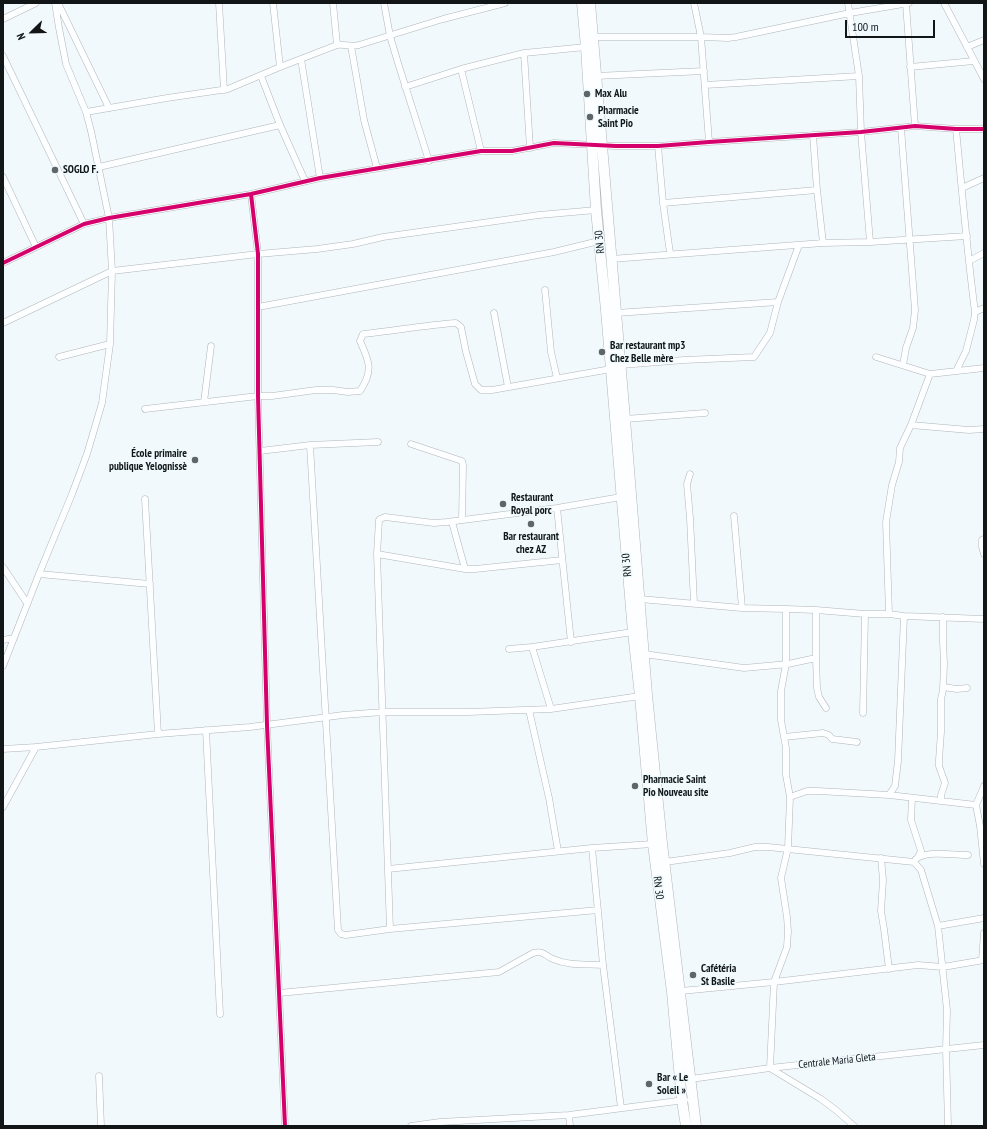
<!DOCTYPE html>
<meta charset="utf-8">
<style>
body{margin:0}
#map{position:relative;width:987px;height:1129px;overflow:hidden;background:#f2f9fc;font-family:"PT Sans Narrow",sans-serif}
canvas{display:block}
.frame{position:absolute;inset:0;border:4px solid #121617;pointer-events:none}
.north{position:absolute;left:12px;top:12px;width:40px;height:40px;-webkit-text-stroke:3px #effaff;paint-order:stroke;rotate:247deg;font-size:11px;font-weight:700;line-height:16px;text-align:center;color:#121617}
.north::after{content:'';display:block;margin:auto;width:14px;height:18px;background:#121617;clip-path:polygon(50% 0,100% 100%,50% 72%,0 100%)}
.scale{position:absolute;left:845px;top:20px;width:90px;height:18px;box-sizing:border-box;border:2px solid #121617;border-top:0;padding-left:5px;font-size:12px;line-height:14px;white-space:nowrap;color:#121617;-webkit-text-stroke:3px #effaff;paint-order:stroke}
</style>
<div id="map">
<canvas width="987" height="1129"></canvas>
<div class="frame"></div>
<div class="north">N</div>
<div class="scale">100 m</div>
</div>
<script>
const context = document.querySelector('canvas').getContext('2d');
context.lineJoin = 'round';
function stroke(path, color, width, dash) {
  context.strokeStyle = color;
  context.lineWidth = width;
  context.lineCap = dash ? 'butt' : 'round';
  context.setLineDash(dash || []);
  context.stroke(path);
}
function drawText(font, color, halo, rows, align = 'center') {
  context.font = font + ' "PT Sans Narrow",sans-serif';
  context.lineWidth = 3;
  context.setLineDash([]);
  context.textBaseline = 'middle';
  context.strokeStyle = halo;
  context.fillStyle = color;
  for (const [text, x, y, turn = 0] of rows) {
    context.save();
    context.translate(x, y);
    context.rotate((+turn || 0) * Math.PI / 180);
    context.textAlign = isNaN(turn) ? turn : align;
    if (halo) context.strokeText(text, 0, 0);
    context.fillText(text, 0, 0);
    context.restore();
  }
}
const street = new Path2D(`
 M58,3L109,108
 M219,3L224,90
 M273,3L280,67
 M333,3L337,45
 M384,3L390,36L398,63L429,161
 M694,3L701,37L709,142
 M848,3L859,76L861,132L870,242
 M944,3L984,79
 M906,4L915,126
 M3,19L36,3
 M593,37H701L728,38L736,37L850,13L909,3
 M351,46L364,120L377,168
 M967,47L984,40
 M524,53L530,148
 M3,56L84,224
 M301,59L320,178
 M910,67L974,61
 M461,69L481,151
 M261,76L280,125L305,181
 M596,76L704,71
 M705,85L859,76
 M405,87L461,69L524,53L586,47
 M86,112L167,98L228,89L280,67L337,45C345,44 351,47 359,45L443,19L505,3
 M901,128L915,310L913,328L906,348L903,365
 M956,129C962,190 967,252 975,312L974,320L966,351L956,371
 M813,135L817,190L823,243
 M658,146L663,203L670,253
 M99,167L280,125
 M3,177L36,247
 M962,188L984,178
 M251,194L258,254V396L267,725L285,1126
 M663,203L817,190
 M611,259L823,243L870,242L967,236
 M969,261L984,253
 M3,263L84,224L109,218L251,194L320,178L481,151H512L554,143L616,146H658L709,142L861,132L915,126L956,129H984
 M545,290L551,352L557,378
 M258,307L554,252L599,241
 M975,312L984,308
 M494,313L508,387
 M616,313L778,302
 M3,323L112,271L258,254L317,249L353,244L383,237L539,215L596,210
 M59,357L110,344
 M876,357L930,374L984,368
 M621,365L684,360L754,357L770,333L778,302L799,245
 M930,374L911,425L969,430L984,429
 M204,402L211,346
 M145,409L258,396H272L316,390H333L348,392L360,391C374,370 369,361 360,341L363,334C394,331 425,325 456,323L461,327L466,352L475,384L481,390H492L611,369
 M625,419L705,413
 M411,444L462,461L463,465L462,520
 M310,445L338,930L341,934L346,935L390,929L598,910
 M260,451L310,445L378,442
 M690,474L687,484L690,518L694,603
 M145,499L158,734
 M557,508L571,642
 M734,516L742,608
 M452,522L465,569
 M984,539L982,540V547L984,554
 M377,554L465,569H475L562,560
 M3,567L27,603
 M39,574L150,584
 M640,599L742,608L786,609L816,610L865,614H889L904,616L984,619
 M786,609V664L781,691V720L786,748V775L790,797L788,848L781,878L787,917L788,931L787,947L774,982L770,1068L821,1099L837,1111L854,1126
 M816,610V658L817,688L819,697L826,708
 M889,614L886,522L892,485L899,462L900,448L911,425
 M3,640L14,638
 M509,649L532,647
 M644,654L744,668L788,664L816,658
 M3,666L39,574L72,494L87,454L102,403L110,344L112,271L109,218L91,131L86,112L66,64L59,28L55,3
 M943,687L957,689L967,688
 M551,709L532,647L633,632
 M529,710L549,798L558,851
 M863,713L865,614
 M206,730L220,1014
 M784,737L823,733L829,735L832,739L857,742
 M3,749L36,747L158,734L250,727L343,715L383,712H468L551,709L640,696
 M984,786L976,805L980,826L984,864
 M889,795L895,786L898,761L904,616
 M790,797L807,791H818L889,795L976,805
 M912,798L911,820L921,851L918,857
 M941,801V795L945,783L939,766V760L941,732V699L943,690L944,664L943,641V617
 M3,807L36,747
 M592,848L603,965L621,1108
 M881,858L883,880L881,911L884,929L889,969
 M916,859C927,850 954,855 968,855
 M665,862L730,853L755,847H768L914,862L921,870L938,926L947,1010L946,1049L948,1126
 M388,869L592,848L653,844
 M938,926L984,918
 M390,929L377,554L379,520L380,519L385,517L434,523L447,522L557,508L621,497
 M982,960L984,933
 M681,991L774,982L918,965L943,967L984,960
 M279,993L499,972L533,953C544,950 545,956 553,959C569,966 586,964 603,965
 M99,1076L101,1126
 M691,1079L770,1068L984,1045
 M569,1115L570,1126
 M411,1126L440,1122L569,1115L685,1100`);
const primary = new Path2D(`
 M582,3L586,47L596,210L606,310L633,632L640,696L653,844L672,992L682,1101L686,1126
 M590,3L625,419L647,695L662,843L696,1126`);
const cycleway = new Path2D(`
 M251,194L258,254V396L267,725L285,1126
 M3,263L84,224L109,218L251,194L320,178L481,151H512L554,143L616,146H658L709,142L861,132L915,126L956,129H984`);
const markers = [
 [587,94,4,"#606567"],
 [590,117,4,"#606567"],
 [55,170,4,"#606567"],
 [602,352,4,"#606567"],
 [195,460,4,"#606567"],
 [503,504,4,"#606567"],
 [531,524,4,"#606567"],
 [635,786,4,"#606567"],
 [693,975,4,"#606567"],
 [649,1084,4,"#606567"]
];
const poiNames = [
 ["Max Alu",595,94],
 ["Pharmacie",598,111],
 ["Saint Pio",598,124],
 ["SOGLO F.",63,170],
 ["Bar restaurant mp3",610,346],
 ["Chez Belle mère",610,359],
 ["École primaire",187,454,"right"],
 ["publique Yelognissè",187,467,"right"],
 ["Restaurant",511,498],
 ["Royal porc",511,511],
 ["Bar restaurant",531,537,"center"],
 ["chez AZ",531,550,"center"],
 ["Pharmacie Saint",643,780],
 ["Pio Nouveau site",643,793],
 ["Cafétéria",701,969],
 ["St Basile",701,982],
 ["Bar « Le",657,1078],
 ["Soleil »",657,1091]
];
const streetNames = [
 ["RN 30",600,242,-96],
 ["RN 30",627,565,-95],
 ["RN 30",658,888,83],
 ["Centrale Maria Gleta",837,1061,-6]
];
stroke(street, '#b1b5b7', 7);
stroke(primary, '#b1b5b7', 11);
stroke(street, '#fdfeff', 6);
stroke(primary, '#fdfeff', 10);
stroke(cycleway, '#d6006c', 4);
for (const [x, y, r, color] of markers) {
  const dot = new Path2D();
  dot.arc(x, y, r, 0, 2 * Math.PI);
  context.fillStyle = color;
  context.fill(dot);
  stroke(dot, '#effaff', 1.5);
}
drawText('bold 11px', '#121617', '#effaff', poiNames, 'left');
drawText('11px', '#121617', '#effaff', streetNames);
</script>
